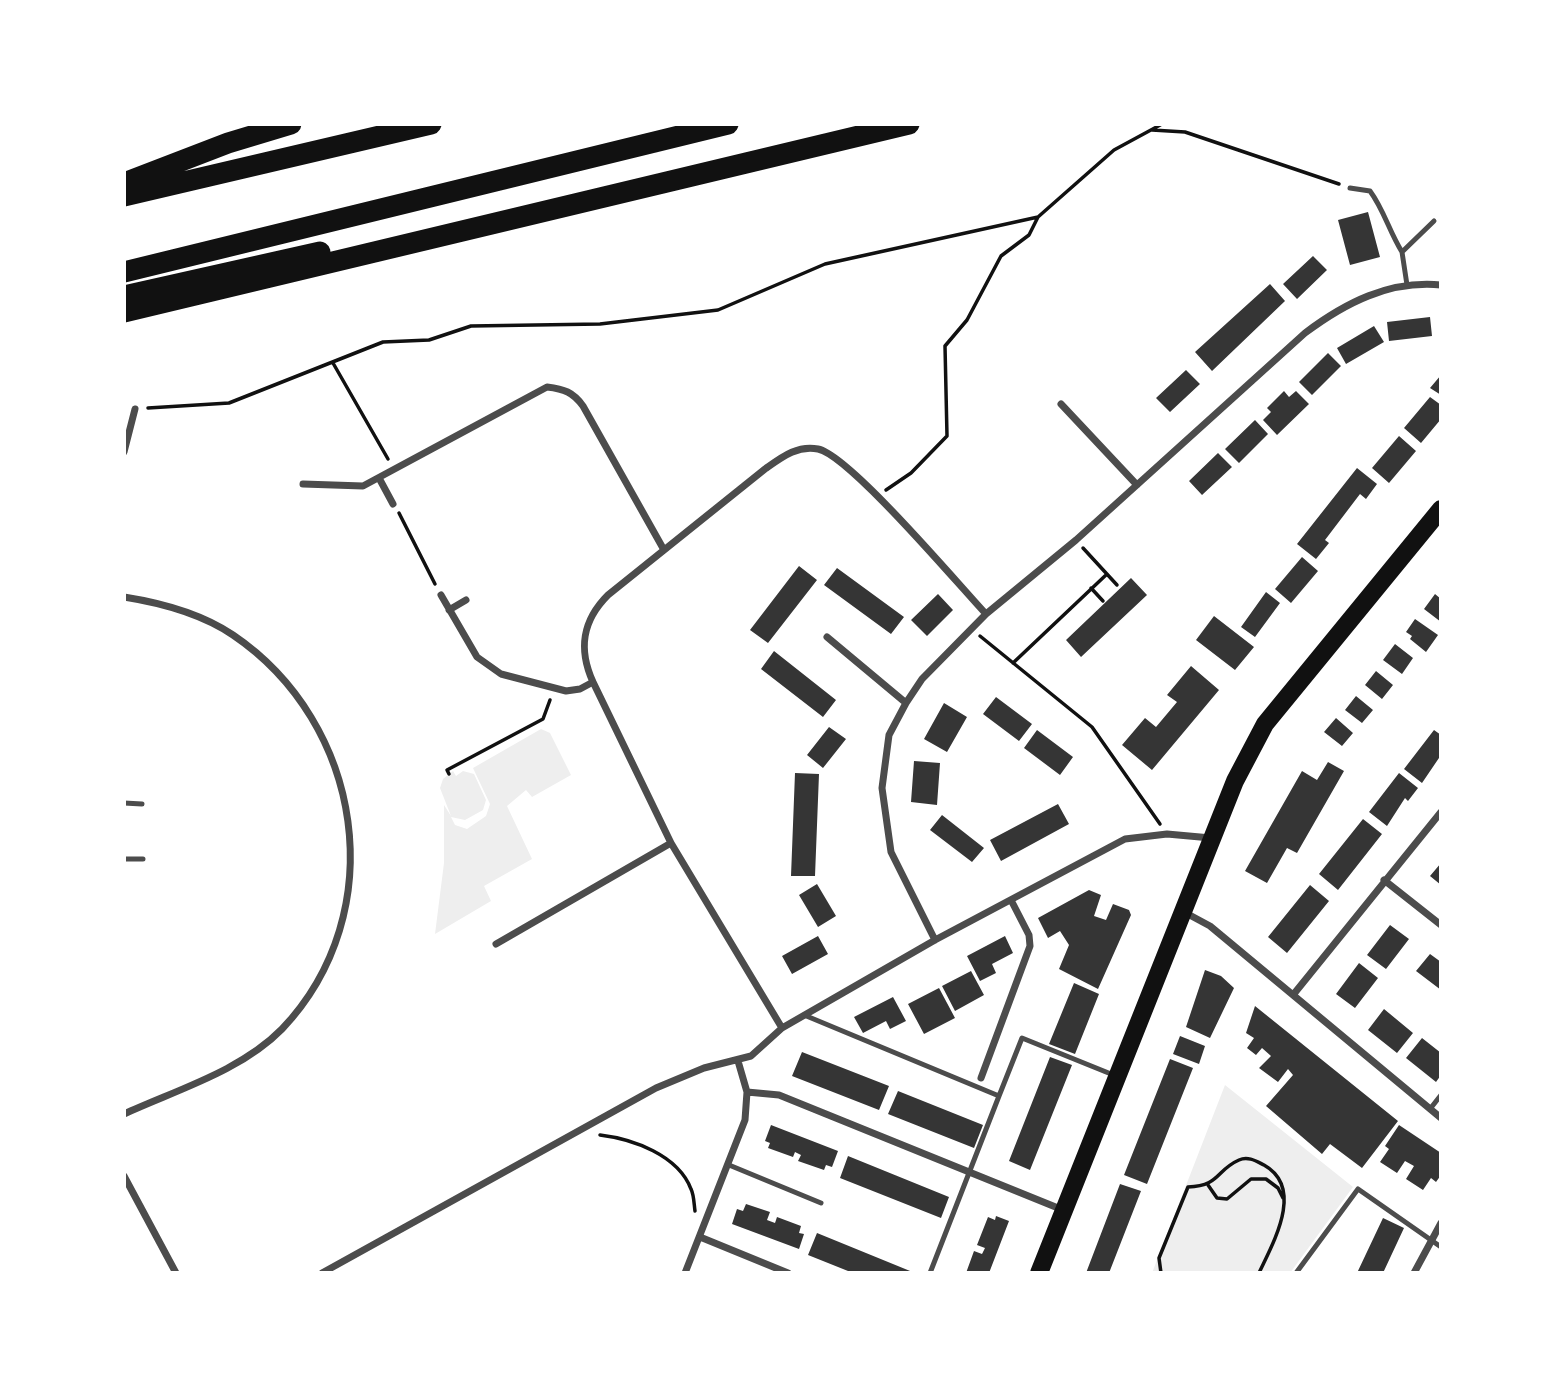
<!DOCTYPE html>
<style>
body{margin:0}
#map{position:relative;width:1565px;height:1397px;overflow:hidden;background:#fff;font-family:"Titillium Web",sans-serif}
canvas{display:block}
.frame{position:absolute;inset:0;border:126px solid #fff;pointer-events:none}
</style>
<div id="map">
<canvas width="1565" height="1397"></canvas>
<div class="frame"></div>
</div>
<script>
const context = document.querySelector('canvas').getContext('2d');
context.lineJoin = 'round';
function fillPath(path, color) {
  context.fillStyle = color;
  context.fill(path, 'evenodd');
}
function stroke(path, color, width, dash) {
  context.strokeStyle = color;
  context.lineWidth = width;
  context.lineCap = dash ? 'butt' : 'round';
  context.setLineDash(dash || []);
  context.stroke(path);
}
const green = new Path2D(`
 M541,729L550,733L571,775L532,797L526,790L507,806L532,859L484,886L491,901L435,934L444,863V805L451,816L440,788L443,779L453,771L456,776L463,771L474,774L486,800L483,810L465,820L451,817L455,825L467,829L486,816L490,804L473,768Z
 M1225,1085L1353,1187L1290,1273H1152Z`);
const building = new Path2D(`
 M1368,212L1380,257L1350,265L1338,220Z
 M1313,256L1327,270L1297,299L1283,284Z
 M1270,284L1285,301L1212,371L1195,352Z
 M1430,317L1432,336L1389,341L1387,322Z
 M1374,326L1384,342L1346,364L1337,348Z
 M1328,353L1341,366L1312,395L1299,382Z
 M1186,370L1200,384L1170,412L1156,398Z
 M1441,375V395L1430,388Z
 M1284,391L1289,397L1296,391L1309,404L1277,435L1263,420L1271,412L1267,408Z
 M1430,397L1441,405V419L1421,443L1404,428Z
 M1255,420L1268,434L1239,463L1225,449Z
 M1399,436L1416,451L1389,483L1372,468Z
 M1218,453L1232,467L1202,495L1189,481Z
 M1357,468L1377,484L1366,499L1360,494L1325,540L1329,543L1316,559L1297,544Z
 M1302,557L1318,571L1291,603L1275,589Z
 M799,566L817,580L768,643L750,630Z
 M837,568L904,617L891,634L824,585Z
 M1131,578L1147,595L1081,657L1066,640Z
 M1266,592L1280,603L1255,637L1241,627Z
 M938,594L953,610L927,636L911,620Z
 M1435,594L1441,599V622L1424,609Z
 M1214,616L1254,647L1235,670L1196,640Z
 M1415,619L1438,635L1426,652L1410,639L1412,636L1406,632Z
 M1395,644L1413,658L1402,674L1383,660Z
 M774,651L836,700L823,717L761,669Z
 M1191,666L1219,690L1152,770L1122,745L1145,718L1156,727L1177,702L1167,695Z
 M1376,671L1393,685L1382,699L1365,685Z
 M1356,696L1373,710L1362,723L1345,710Z
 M996,697L1032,724L1019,741L983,714Z
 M944,703L967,717L947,752L924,739Z
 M1336,718L1353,733L1342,746L1324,732Z
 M829,727L846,739L823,768L807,755Z
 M1037,730L1073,757L1060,775L1024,748Z
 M1434,730L1441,735V755L1422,783L1404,769Z
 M914,761L940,763L937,805L911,802Z
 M1328,762L1344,771L1297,853L1287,848L1267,883L1245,871L1302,771L1317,780Z
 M795,773L819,774L815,876H791Z
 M1399,773L1418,788L1408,801L1405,798L1387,826L1369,812Z
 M1058,804L1069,824L1001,861L990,840Z
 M942,815L984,848L972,862L930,830Z
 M1363,819L1382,834L1338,890L1319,874Z
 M1441,863V885L1430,876Z
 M817,884L836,916L818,927L799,895Z
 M1310,885L1329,901L1287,953L1268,937Z
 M1089,890L1101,895L1094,916L1106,920L1113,904L1129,910L1131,915L1098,989L1059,969L1069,945L1060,931L1048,938L1038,918Z
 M1390,925L1409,939L1386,969L1367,955Z
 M818,936L828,954L792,974L782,956Z
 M1005,936L1013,953L992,964L996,973L980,981L967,956Z
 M1430,954L1441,962V990L1416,971Z
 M1359,963L1378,978L1355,1008L1336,994Z
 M1205,970L1221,976L1234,988L1210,1038L1186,1027Z
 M971,971L984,995L955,1011L942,986Z
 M1074,983L1099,994L1075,1054L1049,1044Z
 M939,988L955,1018L924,1034L908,1004Z
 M893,997L906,1021L890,1029L886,1021L863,1033L854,1017Z
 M1255,1006L1398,1121L1362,1168L1330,1144L1322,1154L1266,1106L1293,1075L1288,1069L1278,1082L1259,1068L1271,1056L1262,1048L1256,1055L1247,1048L1254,1038L1246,1033Z
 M1384,1009L1413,1033L1397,1053L1368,1030Z
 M1180,1036L1205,1046L1199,1064L1173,1054Z
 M1422,1038L1441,1053V1075L1436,1082L1406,1058Z
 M802,1052L889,1086L879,1110L792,1076Z
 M1050,1057L1072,1065L1030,1170L1009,1161Z
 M1170,1059L1193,1068L1147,1184L1124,1175Z
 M898,1091L983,1125L974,1148L888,1114Z
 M771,1125L838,1151L832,1167L826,1165L824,1170L798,1161L801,1155L795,1152L793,1157L768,1148L770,1143L765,1141Z
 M1399,1125L1441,1153V1175L1436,1182L1431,1178L1423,1190L1406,1179L1414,1166L1405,1161L1397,1173L1380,1162L1389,1149L1385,1146Z
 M848,1156L949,1197L941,1218L840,1178Z
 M1120,1184L1141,1191L1109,1273H1086Z
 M746,1204L770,1212L767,1220L775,1223L777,1217L801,1226L799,1233L804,1234L799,1249L732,1224L737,1209L743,1211Z
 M996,1216L1009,1221L989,1273H966L974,1251L982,1254L985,1248L977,1245L988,1217L995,1220Z
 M1383,1218L1404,1228L1383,1273H1357Z
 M817,1233L915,1273H853L808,1255Z`);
const path = new Path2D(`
 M1152,130L1185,132L1339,184
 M333,363L388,459
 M148,408L229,403L383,342L429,340L471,326L600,324L718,310L825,264L1038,217L1114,150L1162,124
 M886,490L911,473L947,436L945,346L967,320L1001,256L1029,235L1038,217
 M399,513L435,584
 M1083,548L1117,585
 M1091,588L1103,601
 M980,636L1092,727L1160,824
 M1013,663L1107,574
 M449,774L447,770L543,719L550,700
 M600,1135C633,1139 678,1155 691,1189C694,1195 694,1204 695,1211
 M1208,1185L1217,1198L1227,1199L1251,1179H1266L1278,1188L1283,1198
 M1161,1273L1159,1258L1188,1187C1220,1186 1216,1170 1239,1160C1248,1156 1256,1161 1264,1165C1305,1188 1273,1243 1259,1273`);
const service = new Path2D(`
 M1350,188L1370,191C1384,210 1389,231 1402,252
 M1407,285L1402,252L1434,221
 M124,803L142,804
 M124,859H143
 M804,1015L999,1096L1022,1038L1116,1076
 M1430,1109L1441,1095
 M729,1165L821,1203
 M930,1273L999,1096
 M1296,1273L1358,1189L1441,1247`);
const minor = new Path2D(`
 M1061,404L1137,485
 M124,452L135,409
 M379,478L393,504
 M303,484L363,486L547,387C564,389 573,392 583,406L664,550
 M441,595L477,657L501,674L566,691L580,689L593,682
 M124,597C162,603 202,614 233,635C363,723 393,912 282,1029C241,1071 176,1090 124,1114
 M449,610L466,600
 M827,637L906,703
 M1384,880L1441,925
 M1184,912L1210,926L1441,1118
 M935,940L891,852L882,788L889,735L906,703L922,679L986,614L1076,540L1305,333C1345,303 1389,280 1441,285
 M496,944L671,843
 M1293,995L1441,812
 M782,1028L671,843L593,682C578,649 582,621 608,595L765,469C782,457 797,445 818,449C849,455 958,584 986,614
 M981,1078L1030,946L1029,935L1011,900
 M747,1092L779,1095L1063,1210
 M124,1176L176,1273
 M700,1237L788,1273
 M322,1273L656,1088L704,1068L751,1056L782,1028L935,940L1125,839L1167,834L1211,838
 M685,1273L745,1120L747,1092L738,1061
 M1414,1273L1441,1223`);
const primary = new Path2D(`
 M1039,1273L1235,781L1265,724L1441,509`);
const motorway = new Path2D(`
 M124,183L228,143L291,124
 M124,196L431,124
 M124,272L728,124
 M124,296L320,252
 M124,312L909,124`);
fillPath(green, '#eee');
fillPath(building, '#353535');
stroke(path, '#111', 3.5);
stroke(service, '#4c4c4c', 5);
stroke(minor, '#4c4c4c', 7);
stroke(primary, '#111', 18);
stroke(motorway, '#111', 21);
</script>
